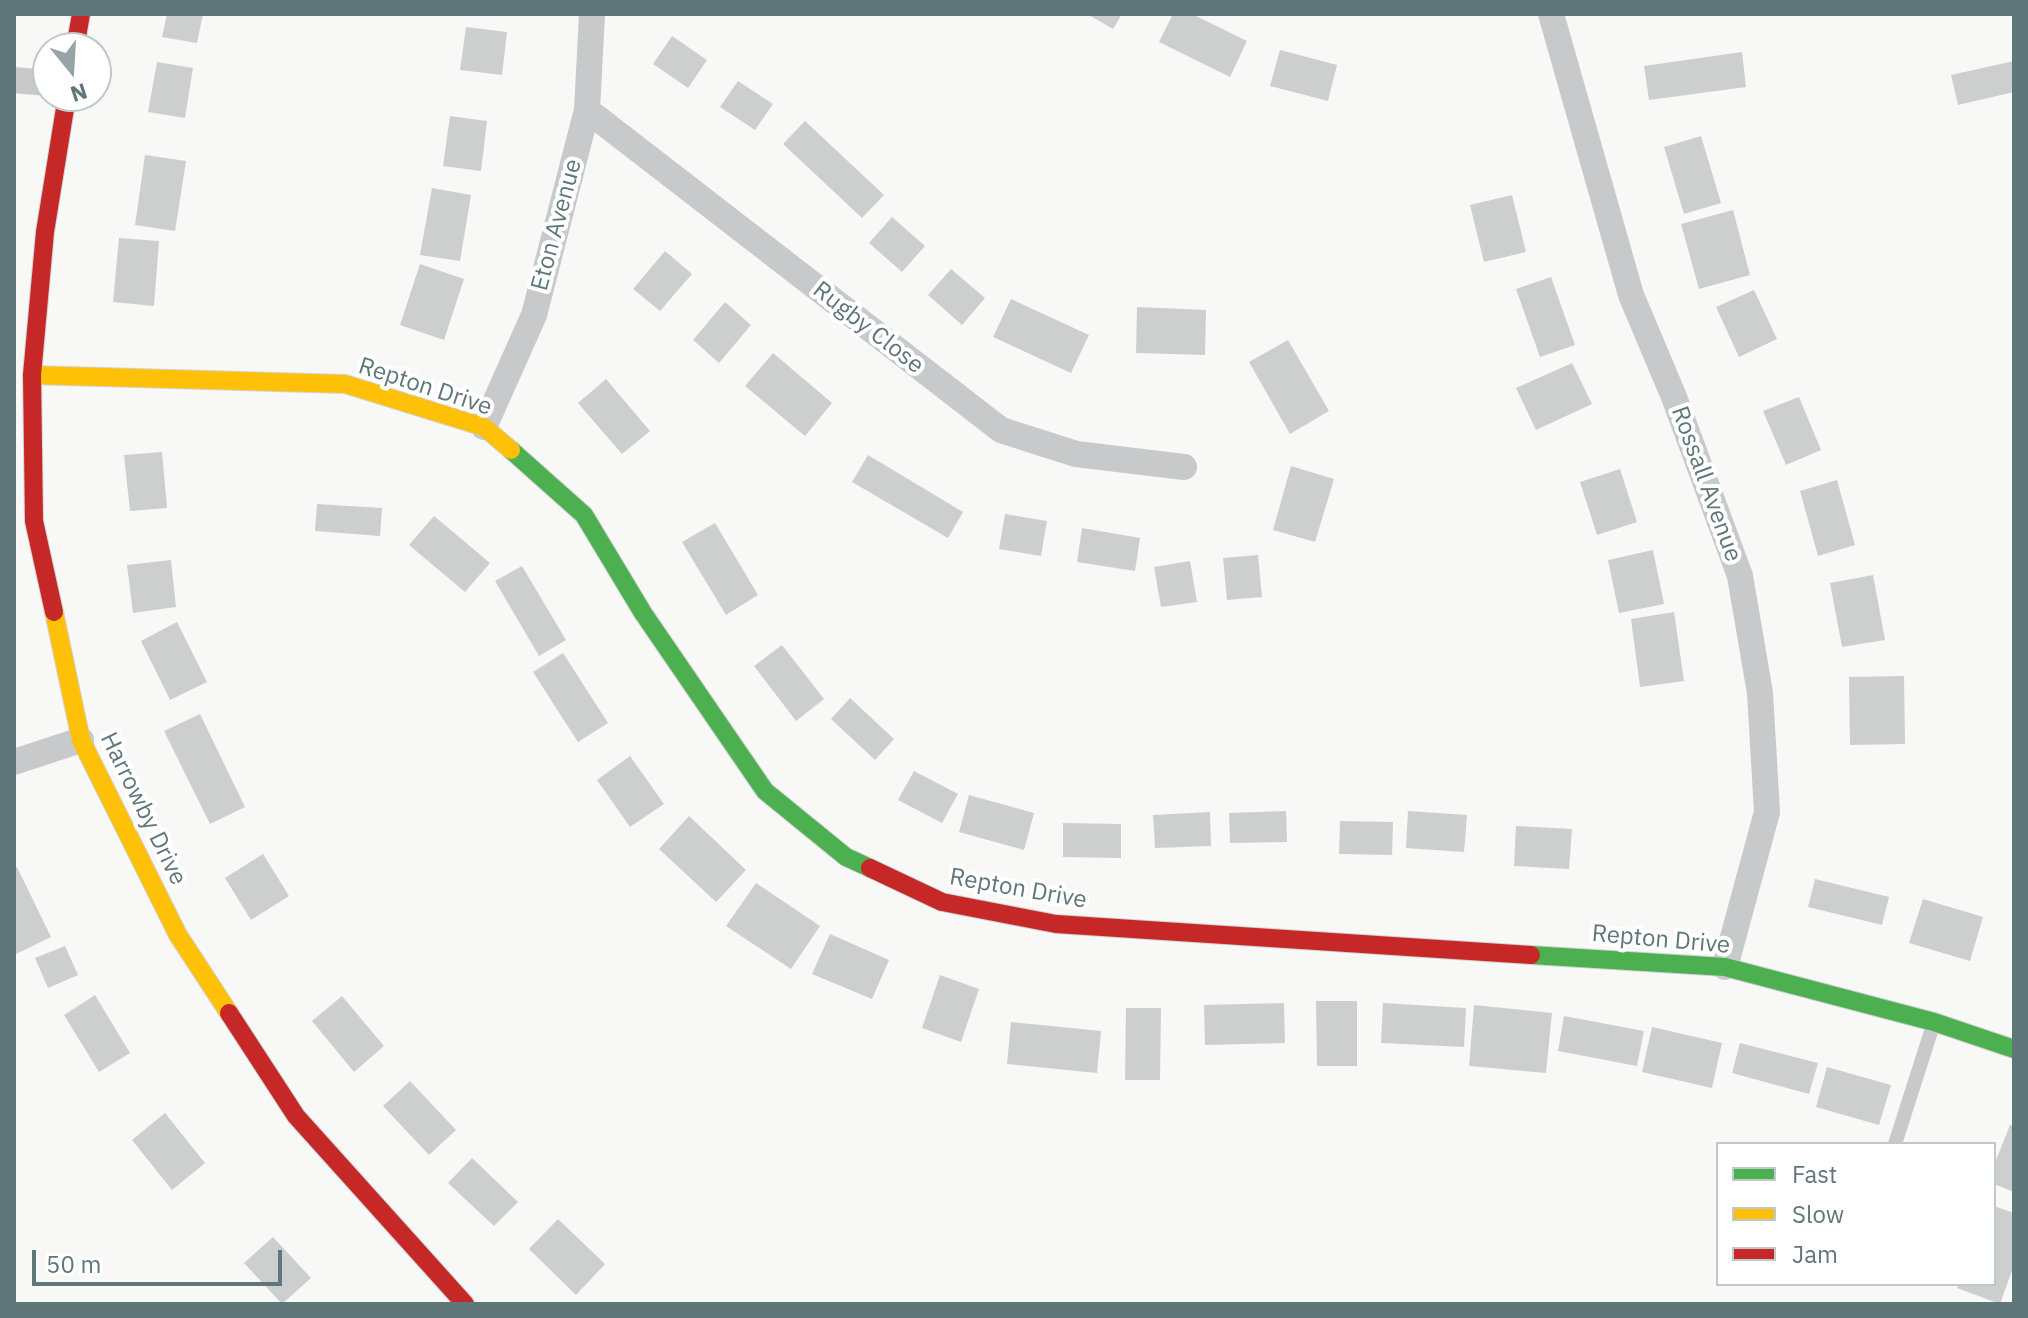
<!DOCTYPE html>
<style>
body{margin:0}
#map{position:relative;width:2028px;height:1318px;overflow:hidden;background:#f8f8f7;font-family:"IBM Plex Sans",sans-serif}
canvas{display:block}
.frame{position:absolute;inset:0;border:16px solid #60777a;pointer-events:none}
.legend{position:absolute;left:1716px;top:1142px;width:280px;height:144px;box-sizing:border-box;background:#fff;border:2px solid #bfc9ca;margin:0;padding:10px 14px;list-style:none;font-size:24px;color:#60777a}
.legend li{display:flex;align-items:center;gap:16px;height:40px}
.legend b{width:40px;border:2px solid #bfc9ca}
.north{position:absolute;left:32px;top:32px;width:80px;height:80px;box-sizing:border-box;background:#fff;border:2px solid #bfc9ca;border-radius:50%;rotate:162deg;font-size:22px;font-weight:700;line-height:32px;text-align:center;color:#60777a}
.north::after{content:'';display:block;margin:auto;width:28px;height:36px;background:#95a4a6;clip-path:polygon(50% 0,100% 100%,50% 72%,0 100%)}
.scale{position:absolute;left:32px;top:1250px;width:250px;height:36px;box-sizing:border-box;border:4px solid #60777a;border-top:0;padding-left:10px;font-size:24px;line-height:28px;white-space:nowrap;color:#60777a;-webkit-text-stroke:6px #fff;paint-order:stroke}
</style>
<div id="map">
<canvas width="2028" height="1318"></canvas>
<div class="frame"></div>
<ul class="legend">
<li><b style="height:10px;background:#4caf50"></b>Fast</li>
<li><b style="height:10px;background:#ffc107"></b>Slow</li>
<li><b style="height:10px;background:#c62828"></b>Jam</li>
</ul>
<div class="north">N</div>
<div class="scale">50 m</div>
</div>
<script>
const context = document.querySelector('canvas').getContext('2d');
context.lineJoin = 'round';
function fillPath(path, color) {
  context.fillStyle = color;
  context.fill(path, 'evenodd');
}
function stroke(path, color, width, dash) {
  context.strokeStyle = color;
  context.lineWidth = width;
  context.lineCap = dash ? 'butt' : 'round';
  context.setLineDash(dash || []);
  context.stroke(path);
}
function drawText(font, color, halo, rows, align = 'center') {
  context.font = font + ' "IBM Plex Sans",sans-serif';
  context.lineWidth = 8;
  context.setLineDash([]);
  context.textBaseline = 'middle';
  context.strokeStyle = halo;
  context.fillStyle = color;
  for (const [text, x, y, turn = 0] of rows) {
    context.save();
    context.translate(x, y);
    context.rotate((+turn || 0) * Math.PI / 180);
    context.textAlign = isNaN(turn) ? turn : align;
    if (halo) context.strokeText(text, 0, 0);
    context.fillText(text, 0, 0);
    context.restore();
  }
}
const building = new Path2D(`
 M167,14H203L197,43L162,37Z
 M1087,14H1122L1113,29Z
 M1173,14H1192L1247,41L1230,77L1159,42Z
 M466,27L507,32L502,75L460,70Z
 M672,36L707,60L688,88L653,64Z
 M1280,50L1337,65L1328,101L1270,86Z
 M1742,52L1746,87L1649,100L1644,66Z
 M2014,61V92L1958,105L1951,75Z
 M157,62L193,68L185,118L148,112Z
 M738,81L773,104L755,130L720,107Z
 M450,116L487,121L481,171L443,166Z
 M805,121L884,195L862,218L783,144Z
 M1701,136L1721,203L1684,214L1664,147Z
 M145,155L186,161L175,231L135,225Z
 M432,188L471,195L460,261L420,255Z
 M1512,195L1526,252L1484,262L1470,205Z
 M1733,210L1750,275L1699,289L1681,224Z
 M892,217L925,246L902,272L869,243Z
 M119,238L159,241L154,306L113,302Z
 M665,251L692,274L660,311L633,289Z
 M420,264L464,279L444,340L400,325Z
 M951,269L985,298L962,325L928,295Z
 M1551,277L1575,345L1540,357L1516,289Z
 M1754,290L1777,339L1739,357L1716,307Z
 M1011,299L1089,335L1071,373L993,337Z
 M725,302L751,325L719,363L693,340Z
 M1137,307L1206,310L1205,355L1136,353Z
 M1288,340L1329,411L1290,434L1249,362Z
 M773,353L832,403L805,436L745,386Z
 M1572,363L1592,404L1536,430L1516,388Z
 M606,379L650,431L622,454L578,403Z
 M1799,397L1821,450L1786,465L1763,411Z
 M162,452L167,508L130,511L124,455Z
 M868,455L963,512L948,538L852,482Z
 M1291,466L1334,479L1315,542L1273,530Z
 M1620,469L1637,522L1597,535L1580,482Z
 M1837,480L1855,545L1818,556L1800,491Z
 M317,504L382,508L380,536L315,531Z
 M1005,514L1047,521L1041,556L999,549Z
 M434,516L490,563L465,592L409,545Z
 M715,523L758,595L726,615L682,542Z
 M1082,528L1140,538L1135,571L1077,562Z
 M1653,550L1664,604L1619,613L1608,560Z
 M1258,555L1262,597L1227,600L1223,558Z
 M171,560L176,607L133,613L127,565Z
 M1190,561L1197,602L1161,607L1154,567Z
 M522,566L566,640L539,656L495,581Z
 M1873,575L1885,640L1842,647L1830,583Z
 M1674,612L1684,681L1640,687L1631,619Z
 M177,622L207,682L170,700L141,641Z
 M782,645L824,699L796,721L754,666Z
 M563,653L608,723L578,742L533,672Z
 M1904,676L1905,744L1850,745L1849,677Z
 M850,698L894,739L875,760L831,719Z
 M200,714L245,807L210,824L164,731Z
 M630,756L664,804L630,827L597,780Z
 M914,771L958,794L942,823L898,800Z
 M969,795L1034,813L1024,850L959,832Z
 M1286,811L1287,842L1230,843L1229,813Z
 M1408,811L1467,815L1464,852L1406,848Z
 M1210,812L1211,846L1155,848L1153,815Z
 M689,816L746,870L716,902L659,849Z
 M1340,821L1393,822L1392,855L1339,854Z
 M1063,823L1121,824V858L1063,857Z
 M1516,826L1572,829L1569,869L1514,866Z
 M263,854L289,896L251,920L225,878Z
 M17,867L51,937L14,955V869Z
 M1815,879L1889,897L1882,925L1808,907Z
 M756,883L820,926L791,969L726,926Z
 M1923,899L1983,917L1970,961L1909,943Z
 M830,934L889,960L872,999L812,974Z
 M65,946L78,975L48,988L35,958Z
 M940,975L979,989L961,1042L922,1028Z
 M95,995L130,1053L99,1072L64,1015Z
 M342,996L384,1046L354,1072L312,1021Z
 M1316,1001H1357V1066H1317Z
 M1284,1003L1285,1043L1205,1045L1204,1005Z
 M1383,1003L1466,1008L1464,1047L1381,1043Z
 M1474,1005L1552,1013L1546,1073L1469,1066Z
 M1126,1008H1161L1160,1080H1125Z
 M1564,1016L1644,1031L1637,1066L1558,1051Z
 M1011,1022L1101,1031L1097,1073L1007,1064Z
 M1652,1027L1722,1043L1712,1088L1642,1072Z
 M1740,1043L1818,1063L1809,1094L1732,1073Z
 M1827,1067L1891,1085L1879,1125L1816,1107Z
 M410,1081L456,1130L429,1155L383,1106Z
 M165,1113L205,1163L172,1190L132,1140Z
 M2010,1125L2014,1126V1192L1994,1184V1165Z
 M472,1158L518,1202L494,1226L448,1183Z
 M1994,1206L2014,1213V1265L2000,1304L1957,1288L1959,1284H1994Z
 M558,1219L605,1264L576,1295L529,1249Z
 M273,1237L311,1278L282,1304L244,1263Z`);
const lane = new Path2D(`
 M1895,1144L1934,1022`);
const street = new Path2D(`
 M1551,14L1631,295L1674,397L1740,576L1760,693L1767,812L1725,967
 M14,80L48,83
 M587,110L1001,430L1076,454L1184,467
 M484,427L534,315L587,110L592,14
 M14,762L81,740`);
const fast = new Path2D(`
 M511,450L584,515L643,613L765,791L846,857L870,868
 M1531,955L1725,967L1934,1022L2014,1049`);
const slow = new Path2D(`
 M32,375L345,384L484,427L511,450
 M54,612L81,740L178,935L229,1013`);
const jam = new Path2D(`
 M75,48L81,14
 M54,612L34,521L32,375L45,232L67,96
 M870,868L942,902L1056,924L1531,955
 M229,1013L296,1116L465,1304`);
const streetNames = [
 ["Eton Avenue",557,225,-75],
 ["Rugby Close",868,328,38],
 ["Repton Drive",425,387,18],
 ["Rossall Avenue",1706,484,70],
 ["Harrowby Drive",143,809,64],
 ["Repton Drive",1018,889,10],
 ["Repton Drive",1661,940,5]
];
fillPath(building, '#cdcfcf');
stroke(fast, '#d2d3d3', 20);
stroke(slow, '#d2d3d3', 20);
stroke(jam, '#d2d3d3', 20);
stroke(lane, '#c7c9ca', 14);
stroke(street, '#c7c9ca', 26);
stroke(fast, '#4caf50', 18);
stroke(slow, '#ffc107', 18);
stroke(jam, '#c62828', 18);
drawText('24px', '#60777a', '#fff', streetNames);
</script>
